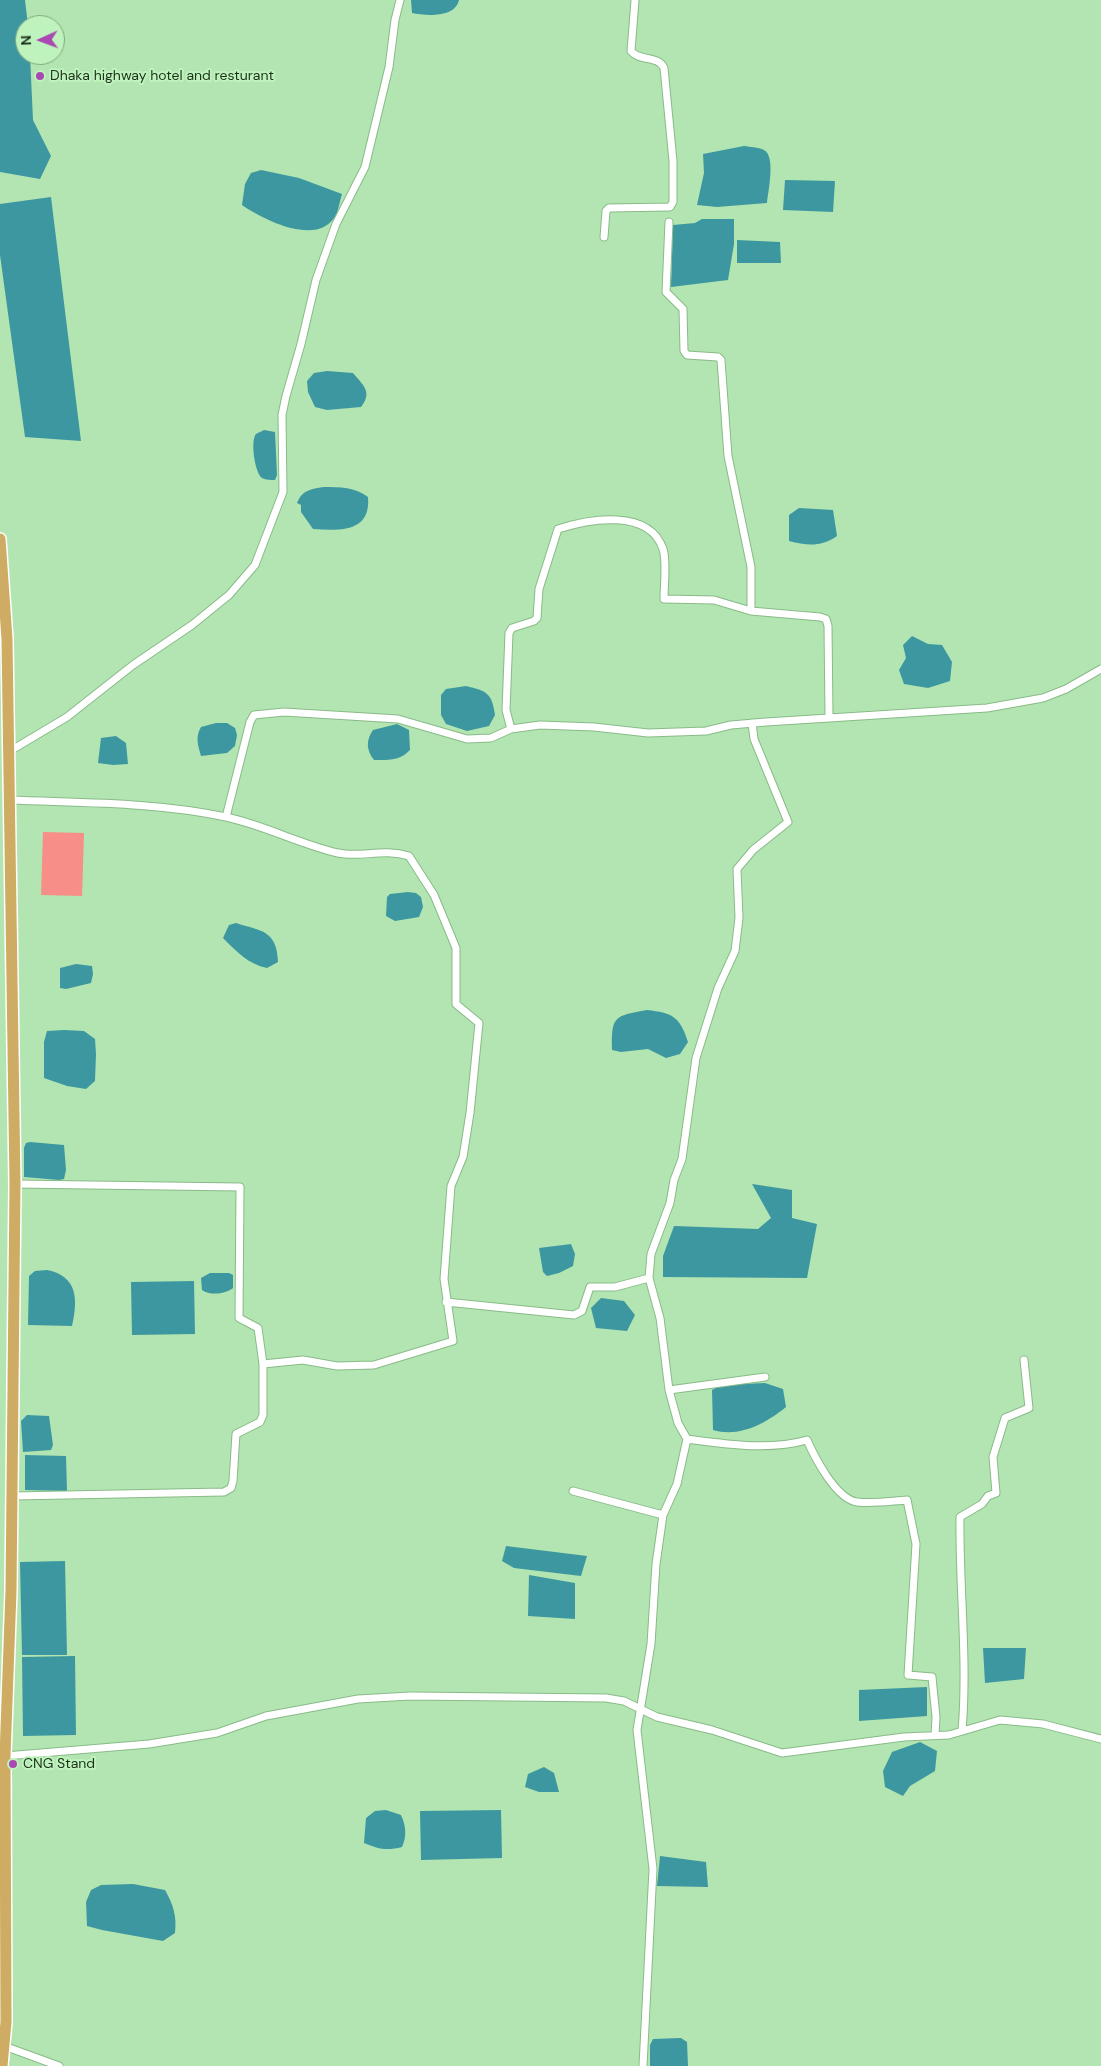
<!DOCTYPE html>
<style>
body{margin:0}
#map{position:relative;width:1101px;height:2066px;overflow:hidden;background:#b2e5b1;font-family:"DM Sans",sans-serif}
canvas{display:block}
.north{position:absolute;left:15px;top:15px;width:50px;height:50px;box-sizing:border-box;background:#bff3bd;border:1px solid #7fa67d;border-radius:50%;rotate:268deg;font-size:14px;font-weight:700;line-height:20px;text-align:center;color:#1e321d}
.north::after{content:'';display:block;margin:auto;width:18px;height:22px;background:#a94ab2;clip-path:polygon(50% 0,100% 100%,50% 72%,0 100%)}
</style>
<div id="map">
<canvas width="1101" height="2066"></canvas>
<div class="north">N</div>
</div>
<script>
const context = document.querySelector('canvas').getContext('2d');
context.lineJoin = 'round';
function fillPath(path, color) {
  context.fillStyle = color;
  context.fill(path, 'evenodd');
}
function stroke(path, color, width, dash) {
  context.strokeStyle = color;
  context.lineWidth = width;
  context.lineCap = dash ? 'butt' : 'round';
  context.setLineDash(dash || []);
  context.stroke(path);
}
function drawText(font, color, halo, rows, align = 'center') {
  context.font = font + ' "DM Sans",sans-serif';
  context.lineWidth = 4;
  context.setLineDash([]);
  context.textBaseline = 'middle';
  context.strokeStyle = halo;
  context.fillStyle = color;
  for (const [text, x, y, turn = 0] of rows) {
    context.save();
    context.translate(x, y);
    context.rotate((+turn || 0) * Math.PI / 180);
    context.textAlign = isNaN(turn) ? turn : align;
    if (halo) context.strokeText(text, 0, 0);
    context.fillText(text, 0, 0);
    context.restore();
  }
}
const green = new Path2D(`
 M43,832L84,833L82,896L41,895Z`);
const water = new Path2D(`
 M0,0H25L28,25H25V55H30L33,120L51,156L40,179L0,172Z
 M411,0H459C455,18 426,16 412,13Z
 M744,146C750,147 758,147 764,150C776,156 768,192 767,203L717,207L697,205L704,173L703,154Z
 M261,170L299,178L342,194C340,200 339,207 337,213C320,249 264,220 242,205L245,184L251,173Z
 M785,180L835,181L833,212L783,210Z
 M51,197L81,441L25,437L0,255V204Z
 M702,219H734V244L728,280L671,287L673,225L695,223Z
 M737,240L780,242L781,263H737Z
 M327,371L353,373C363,385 373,392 361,407L327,410L315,407L308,392L307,381L314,373Z
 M264,430L275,432L277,475L275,480C271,480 266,480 262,478C255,473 250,441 256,434C258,433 262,431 264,430Z
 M324,487C340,487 355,487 368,497C371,532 341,531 313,529L301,512V505L297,503C302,490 311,489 324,487Z
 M799,508L833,510L837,536C821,547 808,546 789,541V515Z
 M912,636L928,644L942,645L952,662L950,681L928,688L904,684L899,670L906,658L903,645Z
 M466,686C487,691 492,693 495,715L489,726L467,731L446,724L441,715V695L446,689Z
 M216,723H227L235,728L237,735L235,746L227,753L201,756C198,745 195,737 201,727Z
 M397,724L409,730L410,750C400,761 388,760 374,760C366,750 366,740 373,730Z
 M116,736L126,743L128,764L113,765L98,763L101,738Z
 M408,892L416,893L421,897L423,907L419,917L395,921L386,916L387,897L390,894Z
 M236,923C261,931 277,930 278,962L267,968C248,964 237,952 223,938L229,925Z
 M76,964L92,966L93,974L91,983L66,989L60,988V968Z
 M647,1010C672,1013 680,1016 688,1042L680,1054L666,1058L648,1049L621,1052L612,1050C611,1015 615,1016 647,1010Z
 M64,1030L84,1031L95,1039L96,1054L95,1081L86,1089L67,1086L44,1078V1042L47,1031Z
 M30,1142L64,1145L66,1170L64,1179L59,1180L24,1177V1148L26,1143Z
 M752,1184L792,1190V1218L817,1224L807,1278L663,1277V1256L674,1226L758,1229L771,1218Z
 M571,1244L575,1254L573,1266L559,1273L547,1276L543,1272L539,1248Z
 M47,1270C78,1276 78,1300 72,1326L28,1325L29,1276L35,1271Z
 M210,1273H229L233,1275V1288C226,1294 210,1296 202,1290L201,1278Z
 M194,1281L195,1334L132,1335L131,1282Z
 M601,1298L624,1301L635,1315L627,1331L596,1328L591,1308Z
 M765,1383L783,1389L786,1407C766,1423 740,1438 713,1430L712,1390L721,1385Z
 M27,1415L49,1416L53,1445L51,1450L23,1452L21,1421Z
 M25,1455L66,1456L67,1491L25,1490Z
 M506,1546L587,1556L581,1576L514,1568L502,1561Z
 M65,1561L67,1655H22L20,1562Z
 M529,1575L575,1583V1619L528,1616Z
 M983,1648H1026L1024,1679L985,1683Z
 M75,1656L76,1735L23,1736L22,1657Z
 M927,1687V1716L859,1721V1690Z
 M920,1742L937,1751L935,1771L910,1786L903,1796L885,1787L883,1771L892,1752Z
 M544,1767L554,1773L559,1792H539L525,1787L528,1774Z
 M386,1810L401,1815C406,1826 407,1836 402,1847C387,1851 378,1849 364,1843L366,1818L375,1811Z
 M501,1810L502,1858L421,1860L420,1811Z
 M660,1856L706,1862L708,1887L657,1886Z
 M133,1884L165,1890C173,1904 177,1916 175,1933L163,1941L102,1930L87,1926L86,1902L91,1890L101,1885Z
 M681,2038L687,2042L688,2066H650V2045L653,2039Z`);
const minor = new Path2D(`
 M669,222L666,292L683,309L684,351L687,355L718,357L721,360L728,456L751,567V611
 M604,237L606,211L609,208L670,207L673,202V161L664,68C658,55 640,62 631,51L635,0
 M511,729L506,710L509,633L512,628L534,621L537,618L539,589L558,529C589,519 649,508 663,549C667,560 664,586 664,599L714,600L751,611L820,617L826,619L828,626L829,717
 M10,751L67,717L133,665L192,625L229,595L255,565L283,492L282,415L286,396L301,344L316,280L336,224L365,167L389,67L395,20L400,0
 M11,800C82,803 156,802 226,817C264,825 299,844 338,853C361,858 383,848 409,856L434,895L456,948V1004L479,1023L470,1113L463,1157L451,1186L444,1279L453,1341L374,1365L337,1366L303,1360L263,1364
 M226,817L250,722L254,715L284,712L398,719L467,739L491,738L511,729L540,725L594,727L648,733L706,731L731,725L766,722L987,708L1043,698L1066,689L1101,669
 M446,1302L574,1315L582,1311L590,1287H615L649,1278
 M669,1390L765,1377
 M687,1439L678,1423L669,1390L660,1318L649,1278L651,1254L670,1203L674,1180L682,1159L696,1058L718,988L735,951L739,918L737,869L753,850L788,822L754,739L752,723
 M573,1491L663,1515
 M13,1496L224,1492L231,1488L233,1481L236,1434L260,1422L263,1415V1364L258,1328L239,1318L240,1187L15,1184
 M962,1731C968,1659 959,1588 960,1517L982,1504L988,1496L996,1493L993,1457L1005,1418L1029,1408L1024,1360
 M5,1756L149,1744L217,1733L266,1716L358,1699L410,1696L606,1698L624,1701L657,1717L712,1730L782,1753L904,1737L949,1735L1000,1720L1043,1724L1101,1739
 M4,2046L59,2066
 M643,2066L653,1869L637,1730L651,1644L656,1564L663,1515L677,1484L687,1439C725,1444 769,1451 807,1440C815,1458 836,1499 857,1502C873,1504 891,1501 907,1500L916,1544L908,1675L932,1677L936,1717L935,1735`);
const trunk = new Path2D(`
 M0,539L7,639L15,1184L11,1591L5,1756L6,2022L2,2066`);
const markers = [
 [40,76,5,"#a94ab2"],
 [13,1764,5,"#a94ab2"]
];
const poiNames = [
 ["Dhaka highway hotel and resturant",50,76],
 ["CNG Stand",23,1764]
];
fillPath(green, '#f88e88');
fillPath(water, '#3d97a0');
stroke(minor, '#89bb88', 9);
stroke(trunk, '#fff', 14);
stroke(minor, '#fff', 7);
stroke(trunk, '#ceac63', 11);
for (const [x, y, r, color] of markers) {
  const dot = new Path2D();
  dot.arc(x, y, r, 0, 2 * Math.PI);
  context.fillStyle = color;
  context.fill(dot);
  stroke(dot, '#bff3bd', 2);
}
drawText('14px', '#1e321d', '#bff3bd', poiNames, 'left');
</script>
